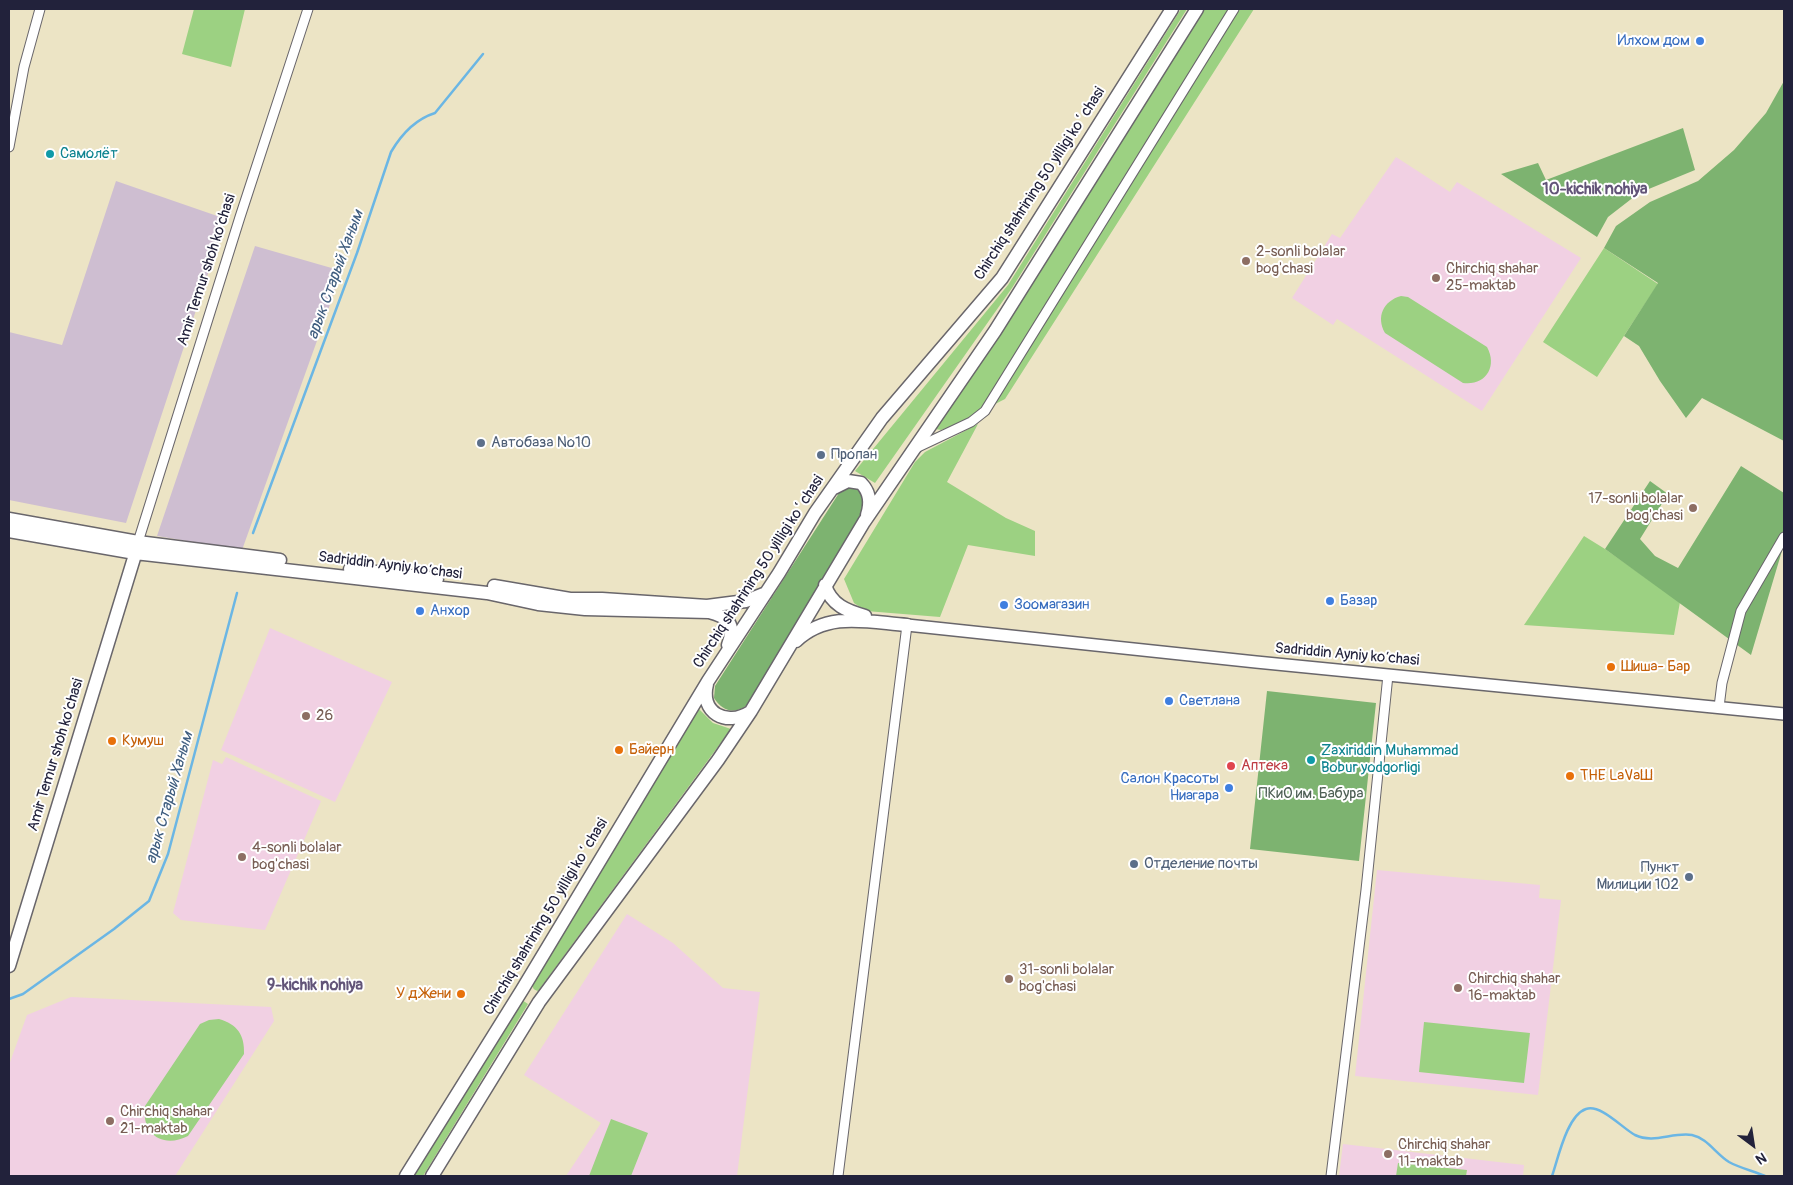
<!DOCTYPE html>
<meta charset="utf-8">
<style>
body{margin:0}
#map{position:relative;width:1793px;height:1185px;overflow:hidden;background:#ece4c5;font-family:Pangolin,sans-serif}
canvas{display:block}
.frame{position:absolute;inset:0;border:10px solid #22223b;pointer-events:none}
.north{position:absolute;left:1728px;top:1120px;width:50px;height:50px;-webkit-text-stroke:4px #fff;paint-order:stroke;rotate:149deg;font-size:14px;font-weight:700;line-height:20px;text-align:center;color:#22223b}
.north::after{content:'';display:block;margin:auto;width:18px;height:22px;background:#22223b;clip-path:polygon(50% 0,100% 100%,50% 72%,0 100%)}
</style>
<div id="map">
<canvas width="1793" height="1185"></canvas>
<div class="frame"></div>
<div class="north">N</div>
</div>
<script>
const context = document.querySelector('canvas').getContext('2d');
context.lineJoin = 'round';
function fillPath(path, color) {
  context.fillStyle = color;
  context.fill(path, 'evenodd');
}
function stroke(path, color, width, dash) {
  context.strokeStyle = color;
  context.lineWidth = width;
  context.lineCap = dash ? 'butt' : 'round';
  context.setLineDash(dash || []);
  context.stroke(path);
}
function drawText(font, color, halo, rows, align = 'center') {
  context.font = font + ' Pangolin,sans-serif';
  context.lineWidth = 4;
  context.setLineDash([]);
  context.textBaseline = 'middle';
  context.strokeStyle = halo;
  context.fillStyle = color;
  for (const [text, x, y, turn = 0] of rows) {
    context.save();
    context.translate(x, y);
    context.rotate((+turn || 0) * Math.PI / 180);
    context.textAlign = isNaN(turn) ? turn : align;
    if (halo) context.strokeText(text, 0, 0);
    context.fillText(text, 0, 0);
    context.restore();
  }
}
const built = new Path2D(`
 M1396,157L1450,192L1457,182L1581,258L1482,411L1337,319L1333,325L1292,298L1332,234L1340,238Z
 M270,628L392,682L335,802L221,750Z
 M226,757L321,801L265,930L181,920L173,913L213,760L222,764Z
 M1377,870L1540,885L1539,898L1561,900L1538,1095L1355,1076Z
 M627,914L673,943L723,988L760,992L737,1176H566L601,1123L524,1075Z
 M71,997L271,1007L274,1021L175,1176H9V1065L27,1015Z
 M1343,1144L1524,1165L1523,1176H1339Z`);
const industrial = new Path2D(`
 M116,181L226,219L126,523L9,500V332L62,345Z
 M255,246L342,271L242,550L157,536Z`);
const green = new Path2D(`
 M194,9H245L231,67L182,54Z
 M1181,9H1187L1012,288L875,483L855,471L1008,285Z
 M1202,9H1254L1005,399L950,427L941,430L935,429Z
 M1604,248L1658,284L1597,377L1543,342Z
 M1401,296L1408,297L1487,347C1498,367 1485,386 1463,383L1385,333C1376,317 1383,301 1401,296Z
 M978,424L947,482L1006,518L1035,531V556L968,545L940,617L866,611L854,603L844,579L915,462L925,452Z
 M1584,536L1605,549L1680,602L1674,635L1524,625Z
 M699,709L713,723L731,729L538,991C534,990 532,988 533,984Z
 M522,1000L528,1004L423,1176H414Z
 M219,1019C237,1024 245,1035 244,1054L188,1136C163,1149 141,1134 145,1106L200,1024L209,1020Z
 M1424,1022L1530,1033L1524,1083L1419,1072Z
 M611,1119L648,1133L631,1176H589Z
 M1398,1163L1467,1170L1466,1176H1396Z`);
const forest = new Path2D(`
 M1784,81V441L1702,398L1686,418L1660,381L1639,346L1624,336L1658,283L1604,248L1616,226L1650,202L1698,181L1734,150L1766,113Z
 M1683,128L1695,170L1639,193L1608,217L1597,237L1501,174L1538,163L1546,180Z
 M1741,466L1784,493V544L1751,655L1605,549L1650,481L1668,494L1640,539L1655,556L1678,568Z
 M848,487L857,488L862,494L864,509L747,705C735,715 722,711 714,698L715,686L839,493Z
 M1267,691L1376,703L1359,861L1250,849Z`);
const stream = new Path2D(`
 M253,533L357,253L391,152C401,135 416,119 435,113L483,54
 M9,999L23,994L114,929L149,901L168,854L237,593
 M1552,1176C1558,1159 1567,1115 1586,1109C1601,1104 1622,1128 1635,1135C1654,1144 1672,1132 1692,1135C1707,1138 1716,1154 1729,1162C1740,1168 1753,1171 1765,1176`);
const minor = new Path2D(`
 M9,147L24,67L40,9
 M916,448L971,422L985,411L1234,9
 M138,542L240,217L308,9
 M1719,707L1722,683L1741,611L1784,537
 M838,1176L907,625
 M1331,1176L1366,890L1388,675`);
const tertiary = new Path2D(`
 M907,625L1256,662L1784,714`);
const secondary = new Path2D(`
 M834,488L848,481L861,483C870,492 871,503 867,515
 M9,519L138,542L280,560
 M9,531L135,553L487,593L538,604L585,609L709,612C729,617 736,625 728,645
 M350,569L437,579
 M825,585C831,605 847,611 865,616
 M494,586L570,599H602L707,606L746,601L766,593
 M796,641C828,611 867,622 907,625
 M707,684C700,713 726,727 750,712
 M9,966L138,545
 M406,1176L522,990L708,681L779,573L815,513L882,418L1002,278L1172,9
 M432,1176L539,1002L718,760L751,711L864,522L995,331L1197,9`);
const markers = [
 [1700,41,5,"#3f7fe0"],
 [50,154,5,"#0f9aa8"],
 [1246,261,5,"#8d6e63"],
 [1436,278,5,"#8d6e63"],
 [481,443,5,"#5c6f8a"],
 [821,455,5,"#5c6f8a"],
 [1693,508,5,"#8d6e63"],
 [1330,601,5,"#3f7fe0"],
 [1004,605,5,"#3f7fe0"],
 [420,611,5,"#3f7fe0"],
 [1611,667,5,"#e8710a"],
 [1169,701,5,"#3f7fe0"],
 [306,716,5,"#8d6e63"],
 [112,741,5,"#e8710a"],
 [619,750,5,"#e8710a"],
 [1311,760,5,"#0f9aa8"],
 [1231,766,5,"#e0444e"],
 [1570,776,5,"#e8710a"],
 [1229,788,5,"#3f7fe0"],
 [242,857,5,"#8d6e63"],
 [1134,864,5,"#5c6f8a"],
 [1689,877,5,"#5c6f8a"],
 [1009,979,5,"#8d6e63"],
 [1458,988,5,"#8d6e63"],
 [461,994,5,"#e8710a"],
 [110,1121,5,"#8d6e63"],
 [1388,1154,5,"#8d6e63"]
];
const shopNames = [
 ["Илхом дом",1690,41,"right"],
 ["Базар",1340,601],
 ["Зоомагазин",1014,605],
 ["Анхор",430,611],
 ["Светлана",1179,701],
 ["Салон Красоты",1219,779,"right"],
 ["Ниагара",1219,796,"right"]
];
const cultureNames = [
 ["Самолёт",60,154],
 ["Zaxiriddin Muhammad",1321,751],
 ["Bobur yodgorligi",1321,768]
];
const streetNames = [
 ["Chirchiq shahrining 50 yilligi koʻchasi",1040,184,-57],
 ["Amir Temur shoh ko‘chasi",207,270,-72],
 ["Sadriddin Ayniy ko‘chasi",390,566,7],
 ["Chirchiq shahrining 50 yilligi koʻchasi",759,572,-57],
 ["Sadriddin Ayniy ko‘chasi",1347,655,5],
 ["Amir Temur shoh ko‘chasi",56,755,-73],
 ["Chirchiq shahrining 50 yilligi koʻchasi",546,917,-59]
];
const educationNames = [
 ["2-sonli bolalar",1256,252],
 ["bog'chasi",1256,269],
 ["Chirchiq shahar",1446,269],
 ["25-maktab",1446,286],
 ["17-sonli bolalar",1683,499,"right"],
 ["bog'chasi",1683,516,"right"],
 ["26",316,716],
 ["4-sonli bolalar",252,848],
 ["bog'chasi",252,865],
 ["31-sonli bolalar",1019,970],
 ["bog'chasi",1019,987],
 ["Chirchiq shahar",1468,979],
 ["16-maktab",1468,996],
 ["Chirchiq shahar",120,1112],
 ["21-maktab",120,1129],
 ["Chirchiq shahar",1398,1145],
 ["11-maktab",1398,1162]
];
const serviceNames = [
 ["Автобаза №10",491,443],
 ["Пропан",831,455],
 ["Отделение почты",1144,864],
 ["Пункт",1679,868,"right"],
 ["Милиции 102",1679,885,"right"]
];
const foodNames = [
 ["Шиша- Бар",1621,667],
 ["Кумуш",122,741],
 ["Байерн",629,750],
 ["THE LaVaШ",1580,776],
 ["У д.Жени",451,994,"right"]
];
const healthNames = [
 ["Аптека",1241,766]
];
const parkNames = [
 ["ПКиО им. Бабура",1311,794]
];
const neighbourhoodNames = [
 ["10-kichik nohiya",1595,190],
 ["9-kichik nohiya",315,986]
];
const waterNames = [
 ["арык Старый Ханым",336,275,-70],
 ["арык Старый Ханым",170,798,-74]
];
fillPath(built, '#f1d0e3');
fillPath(industrial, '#cebed1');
fillPath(green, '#9cd182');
fillPath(forest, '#7db370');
stroke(stream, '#6bb6e4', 2.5);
stroke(minor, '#69666b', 11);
stroke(tertiary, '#69666b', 14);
stroke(secondary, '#69666b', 15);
stroke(minor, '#fff', 9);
stroke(tertiary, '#fff', 11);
stroke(secondary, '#fff', 12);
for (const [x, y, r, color] of markers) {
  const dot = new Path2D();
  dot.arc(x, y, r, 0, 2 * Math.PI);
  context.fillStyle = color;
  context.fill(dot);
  stroke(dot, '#fff', 2);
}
drawText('15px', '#366cbe', '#fff', shopNames, 'left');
drawText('15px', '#0d838f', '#fff', cultureNames, 'left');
drawText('15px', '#22223b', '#fff', streetNames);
drawText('15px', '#785e54', '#fff', educationNames, 'left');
drawText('15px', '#4e5e75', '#fff', serviceNames, 'left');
drawText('15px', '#c56008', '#fff', foodNames, 'left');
drawText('15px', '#be3a42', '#fff', healthNames, 'left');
drawText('15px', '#4d5f54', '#fff', parkNames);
drawText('bold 16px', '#625478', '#fff', neighbourhoodNames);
drawText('italic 16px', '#3f5d7f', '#fff', waterNames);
</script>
